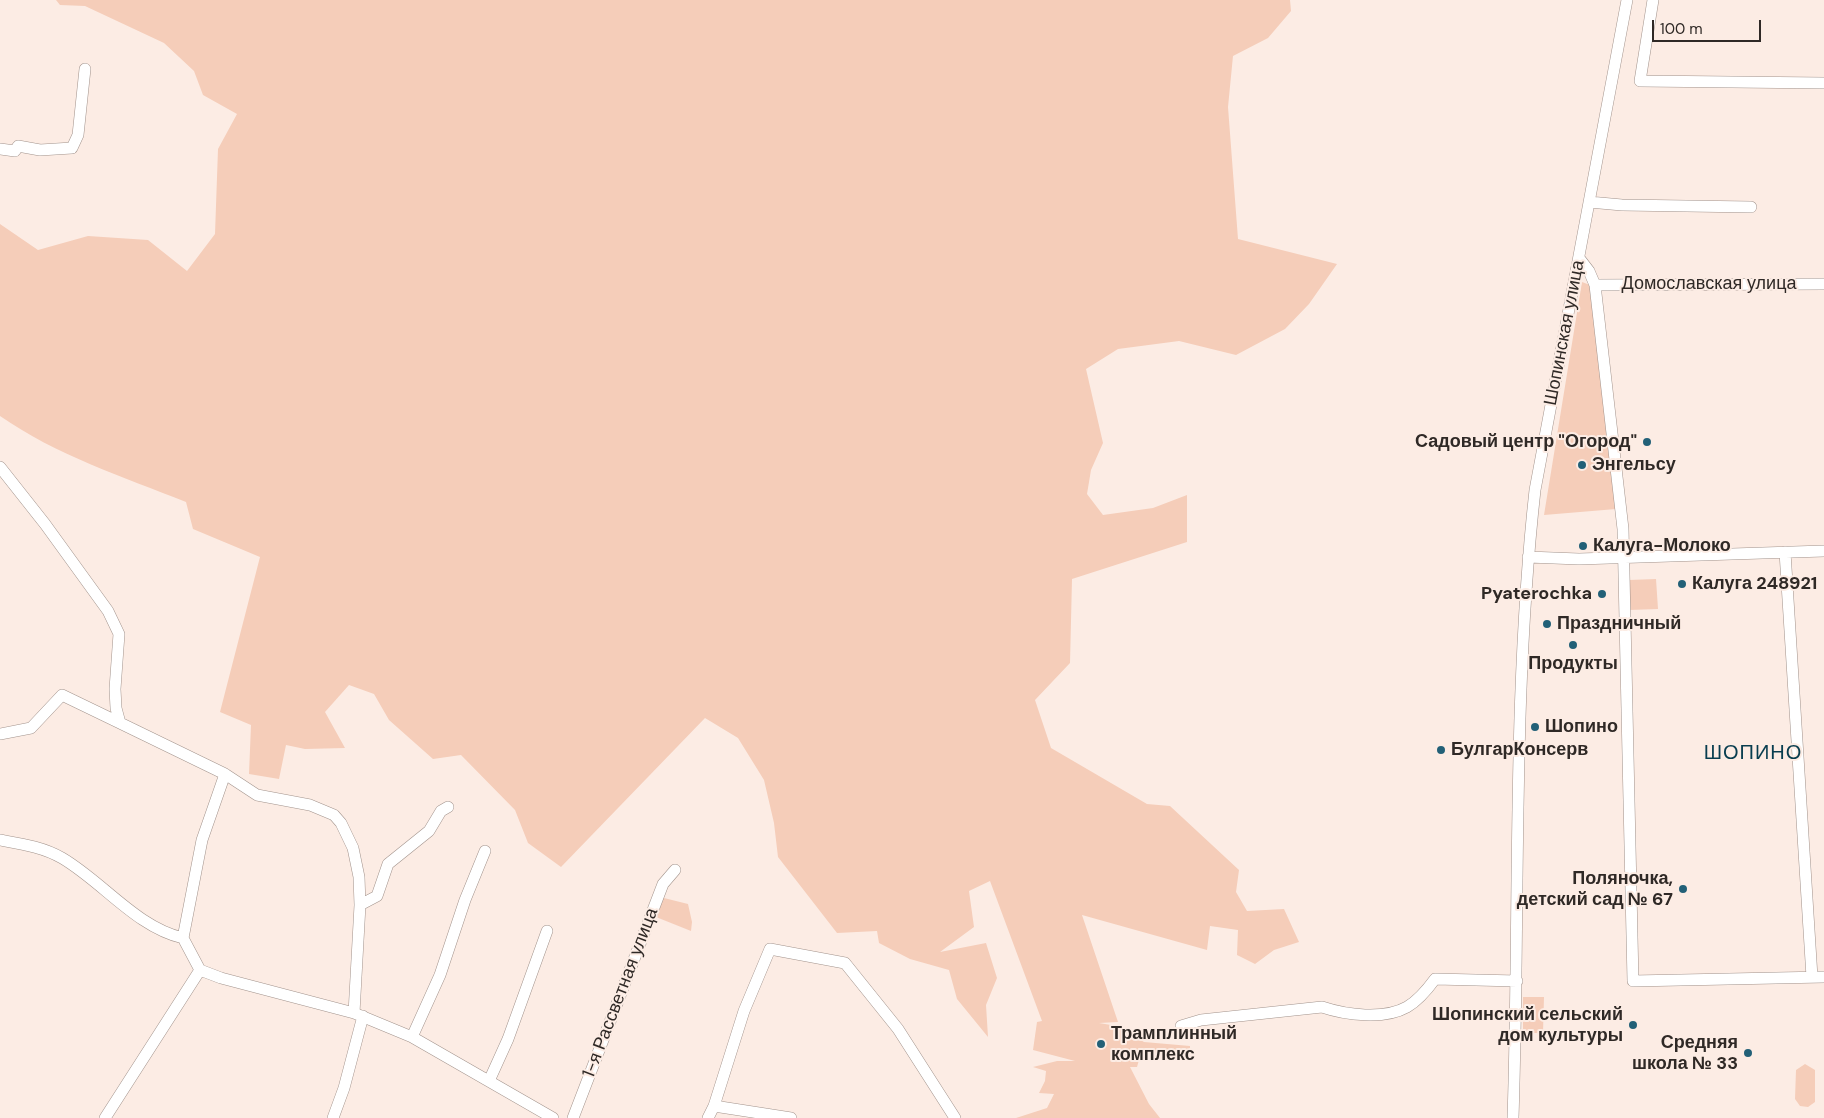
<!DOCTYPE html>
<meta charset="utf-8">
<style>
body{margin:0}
#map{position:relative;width:1824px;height:1118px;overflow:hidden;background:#fcece4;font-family:"DM Sans",sans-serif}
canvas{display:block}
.scale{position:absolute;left:1652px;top:20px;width:109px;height:22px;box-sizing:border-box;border:2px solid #2f2926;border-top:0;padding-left:6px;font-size:15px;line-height:18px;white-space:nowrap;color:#2f2926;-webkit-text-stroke:4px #fcece4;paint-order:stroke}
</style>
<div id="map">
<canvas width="1824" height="1118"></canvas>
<div class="scale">100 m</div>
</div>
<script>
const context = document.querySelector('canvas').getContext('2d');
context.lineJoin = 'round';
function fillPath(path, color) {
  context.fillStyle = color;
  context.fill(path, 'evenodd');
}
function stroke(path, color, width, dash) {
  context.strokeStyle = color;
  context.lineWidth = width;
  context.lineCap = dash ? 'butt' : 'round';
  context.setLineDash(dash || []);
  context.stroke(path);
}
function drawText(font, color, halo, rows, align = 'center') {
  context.font = font + ' "DM Sans",sans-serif';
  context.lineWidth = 4;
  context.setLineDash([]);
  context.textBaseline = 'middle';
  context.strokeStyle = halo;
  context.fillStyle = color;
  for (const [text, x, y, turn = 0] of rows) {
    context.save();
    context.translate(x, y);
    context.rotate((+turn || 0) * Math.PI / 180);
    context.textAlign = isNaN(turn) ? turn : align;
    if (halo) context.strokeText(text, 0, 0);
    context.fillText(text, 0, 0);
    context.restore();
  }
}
const green = new Path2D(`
 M56,0H1290L1291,11L1268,38L1233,56L1228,107L1238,239L1337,264L1309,304L1285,329L1236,355L1179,341L1118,349L1086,369L1103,443L1091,470L1087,494L1103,515L1153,508L1187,495V542L1072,579L1070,663L1035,700L1051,748L1147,804L1170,806L1239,870L1236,892L1247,911L1284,909L1299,942L1274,950L1255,964L1237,955L1238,930L1210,926L1207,950L1082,915L1118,1022L1099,1023L1117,1026L1144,1042L1190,1046V1058L1141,1053L1137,1067H1130L1149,1104L1160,1118H1016L1047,1108L1054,1094L1039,1093L1045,1081L1046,1071L1033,1067L1057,1061H1075L1033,1050L1037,1022L1042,1021L990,881L969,891L974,927L940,952L986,943L997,978L986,1005L988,1037L957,999L949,970L910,959L879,943L877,931L837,933L778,857L774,823L764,780L738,738L705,718L561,867L528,843L515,810L461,755L433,759L389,720L374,694L349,685L325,712L345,748L305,749L286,745L279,779L249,774L251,725L220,712L260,557L193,529L186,502C123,477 56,455 0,416V224L38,250L88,236L148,240L187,271L215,234L218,149L237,114L203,95L194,71L164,43L85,6L60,5Z
 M1582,282L1590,285L1616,509L1544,515Z
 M1656,579L1658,609L1629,610V580Z
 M660,897L688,904L692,922L691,931L656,917Z
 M1523,997H1544L1543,1033H1523Z
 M1805,1064L1815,1070V1102L1808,1107L1800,1106L1795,1099L1796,1070Z`);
const minor = new Path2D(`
 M1653,0L1640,81L1824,83
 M0,149L15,151L18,146L40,150L72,148L78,135L85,69
 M1589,202L1622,205L1751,207
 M1579,258L1589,271L1595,285L1623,529L1633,981L1824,977
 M1595,285L1824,284
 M0,467L45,524L108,611L119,634L115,689L116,708L120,723L225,774L257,795L310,805L334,815L341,823L353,848L359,877L360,905L354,1013
 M1785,552L1812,977
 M1528,557L1579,559L1824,551
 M0,734L31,728L62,695L120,723
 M225,774L202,840L183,938L200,970L221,978L354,1013L412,1037L553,1118
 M0,840C22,844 43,847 62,858C103,882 136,927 183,938
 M360,905L377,896L388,864L429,831L441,811L448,807
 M1181,1026L1201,1020L1322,1007C1346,1015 1384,1020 1407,1007C1419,1000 1427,990 1435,979L1517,981
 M412,1037L440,975L465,900L485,851
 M489,1081L508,1039L547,931
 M714,1106L791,1118
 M105,1118L200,970
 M333,1118L344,1088L363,1016
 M573,1118L663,884L675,870
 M708,1118L714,1106L744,1011L770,949L845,963L898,1029L955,1118
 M1513,1118C1520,909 1512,698 1535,490L1627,0`);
const markers = [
 [1647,442,5,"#226077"],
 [1582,465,5,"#226077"],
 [1583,546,5,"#226077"],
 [1682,584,5,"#226077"],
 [1602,594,5,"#226077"],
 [1547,624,5,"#226077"],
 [1573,645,5,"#226077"],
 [1535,727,5,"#226077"],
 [1441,750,5,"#226077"],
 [1683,889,5,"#226077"],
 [1633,1025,5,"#226077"],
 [1101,1044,5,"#226077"],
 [1748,1053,5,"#226077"]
];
const streetNames = [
 ["Домославская улица",1709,284],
 ["Шопинская улица",1565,333,-79],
 ["1-я Рассветная улица",621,993,-69]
];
const poiNames = [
 ["Садовый центр \"Огород\"",1637,442,"right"],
 ["Энгельсу",1592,465],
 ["Калуга-Молоко",1593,546],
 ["Калуга 248921",1692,584],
 ["Pyaterochka",1592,594,"right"],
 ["Праздничный",1557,624],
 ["Продукты",1573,664,"center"],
 ["Шопино",1545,727],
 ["БулгарКонсерв",1451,750],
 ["Поляночка,",1673,879,"right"],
 ["детский сад № 67",1673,900,"right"],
 ["Шопинский сельский",1623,1015,"right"],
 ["дом культуры",1623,1036,"right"],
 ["Трамплинный",1111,1034],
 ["комплекс",1111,1055],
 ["Средняя",1738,1043,"right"],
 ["школа № 33",1738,1064,"right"]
];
const quarterNames = [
 ["ШОПИНО",1753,754]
];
fillPath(green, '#f5cdb9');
stroke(minor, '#a2938c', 12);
stroke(minor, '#fff', 11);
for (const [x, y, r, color] of markers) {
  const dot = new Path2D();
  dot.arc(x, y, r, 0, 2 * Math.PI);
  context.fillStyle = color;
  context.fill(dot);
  stroke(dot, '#fcece4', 2);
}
drawText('18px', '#2f2926', '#fcece4', streetNames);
drawText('bold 18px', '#2f2926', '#fcece4', poiNames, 'left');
context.letterSpacing = '1px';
drawText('20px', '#083d4f', '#fcece4', quarterNames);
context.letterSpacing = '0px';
</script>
